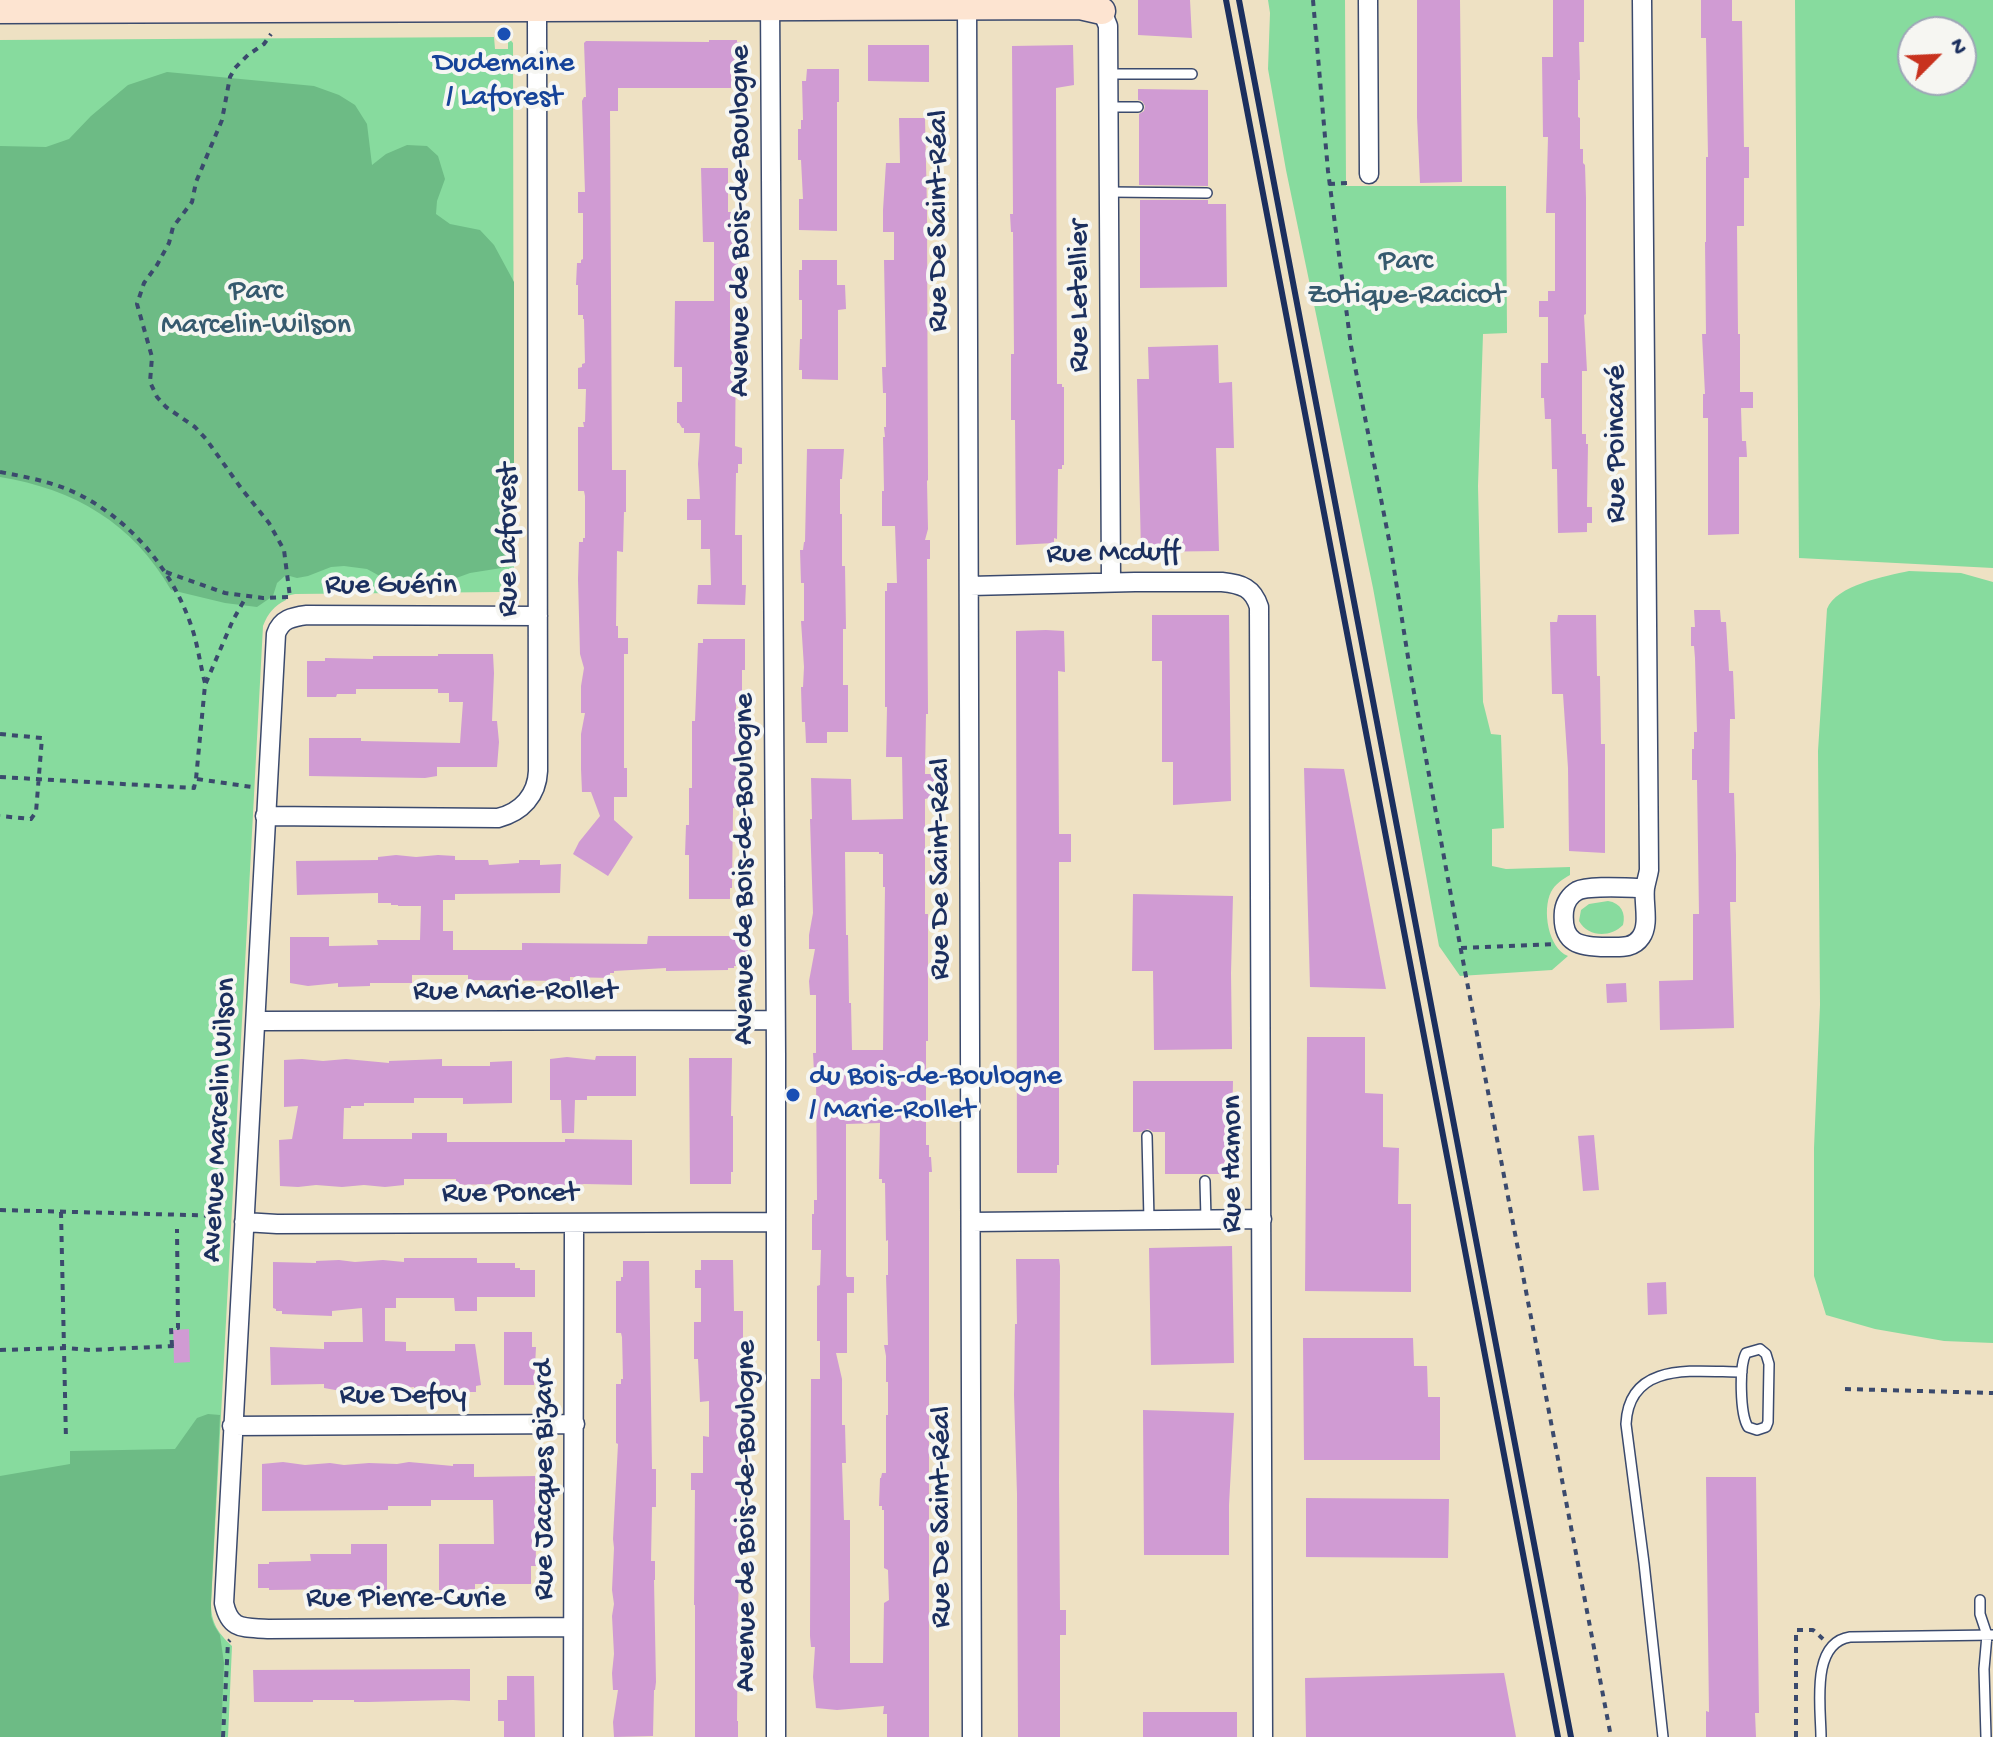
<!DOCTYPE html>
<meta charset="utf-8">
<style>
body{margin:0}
#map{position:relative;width:1993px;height:1737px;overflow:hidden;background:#eee1c3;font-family:"Gochi Hand",sans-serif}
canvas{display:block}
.north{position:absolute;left:1897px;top:16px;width:80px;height:80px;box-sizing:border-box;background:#f6f6f2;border:2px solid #9ea6b7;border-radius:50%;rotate:66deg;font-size:22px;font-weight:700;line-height:32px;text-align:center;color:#1b2f5e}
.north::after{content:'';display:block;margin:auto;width:28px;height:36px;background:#c8321e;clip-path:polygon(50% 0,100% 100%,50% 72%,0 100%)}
</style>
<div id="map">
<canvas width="1993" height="1737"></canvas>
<div class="north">N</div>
</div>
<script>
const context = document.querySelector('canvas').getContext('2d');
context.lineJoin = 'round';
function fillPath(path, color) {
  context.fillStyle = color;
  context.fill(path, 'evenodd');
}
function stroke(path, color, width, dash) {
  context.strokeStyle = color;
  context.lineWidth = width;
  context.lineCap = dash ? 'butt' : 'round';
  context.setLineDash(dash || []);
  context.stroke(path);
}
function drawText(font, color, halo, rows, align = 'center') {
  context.font = font + ' "Gochi Hand",sans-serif';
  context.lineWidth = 8;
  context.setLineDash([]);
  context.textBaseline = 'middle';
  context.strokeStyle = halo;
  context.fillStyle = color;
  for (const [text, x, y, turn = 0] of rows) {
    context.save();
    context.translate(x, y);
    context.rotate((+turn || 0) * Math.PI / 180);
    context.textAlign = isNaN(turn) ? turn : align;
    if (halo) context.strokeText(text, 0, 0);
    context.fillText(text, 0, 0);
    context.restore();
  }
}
const green = new Path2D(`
 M1268,0H1345L1346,186H1506L1507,333L1483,334L1478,486L1483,702L1491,734L1501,735L1504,828L1492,829V866L1506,869L1570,867V875C1563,879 1555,884 1551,892C1542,910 1548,948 1568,956L1552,970L1460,976L1439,946L1373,588L1286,170L1268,69L1270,13Z
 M1795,0H1993V568L1799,558ZM1913,32H1961V80H1913Z
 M494,37L495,49H508V37L513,43L514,583L506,590L500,592L295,594L286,596V600C274,606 268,613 263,626L211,1603C211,1623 218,1633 232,1646L228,1737H0V40Z
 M1909,571L1961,573L1993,582V1343L1944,1341L1875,1329L1826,1315L1814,1276V1148L1820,1005L1818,751L1827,609C1836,585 1886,576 1909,571Z
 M1608,901C1621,903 1626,913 1623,925C1610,938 1588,937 1579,921L1581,910L1589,904Z`);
const forest = new Path2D(`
 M167,72L314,86L339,95L355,105L367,124L372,165L386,154L407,145L427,146L438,156L445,179L437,201L436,214L450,224L480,230L494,245L514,282V566L470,573L437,585L420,587L398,586L367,569L344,566L331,567L308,576L297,578L286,575L277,583L273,596L257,607L225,603L171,590C133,523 74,489 0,477V146L46,147L69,139L91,116L128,85Z
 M208,1414L220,1415L211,1603V1616L214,1625L220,1635L224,1663L221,1737H0V1476L70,1464V1451L175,1449L197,1418Z`);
const building = new Path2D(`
 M1138,0H1190L1192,38L1138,35Z
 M1417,0H1460L1462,182L1420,183L1417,117Z
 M1553,0H1584V42H1579L1580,80H1578V117L1580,118V149H1583V163L1585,165L1586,198V314L1584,315L1587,371H1582V434H1586V444H1588L1587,507H1592V523H1587V532L1558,533L1557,469H1552L1551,419H1545L1544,398H1541V363H1548V317H1539V301H1548V291H1555V213H1546L1548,137H1543L1542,57H1553Z
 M1701,0H1732V21H1742L1744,147H1749V178H1744V226H1737L1738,334H1740V392H1753V408H1741L1742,441H1746L1747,457H1739V534L1708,535V418H1703V394H1705L1702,334H1706L1705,242H1706V157H1708L1706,38H1701Z
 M709,40H737V42H742V84H731V88H618V111H610L612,470H626V512H624L623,552L617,551L616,626H618V638H628V654H624V768H627V797H614V820L633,837L608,876L573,854L579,842L600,816L591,792H582L581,769V734L585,713H581V686L584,668L580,654L578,579L579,542H583V538H585V496L584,491H578V427H584L583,422H585L586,389H578V368L582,367V364L585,363L584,319H583V315H578V285H576L577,263H581V260L583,259V213H578V192H585L582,101L584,97H586L584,43L586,41L709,42Z
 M868,45H929V82L868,81Z
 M1073,45L1074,85L1056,88L1057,384H1062V387H1064V465H1062V469H1058L1057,539L1054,538V543L1016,545L1015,420H1011V354H1014L1013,232H1011L1010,214H1013L1012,46Z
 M807,69H839V102H837V231L799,230V199H803L801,160H798V129H801V120H803L802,81H806Z
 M1138,89L1208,90V186L1139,185V114L1144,111L1145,106L1142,101L1138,100Z
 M899,118H925L927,208L928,480L927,481L928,529L925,540H930V559H927L928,714H926L925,774H932L931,777L934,776V797L925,799V914H928V1041H926V1145H929V1157H931L932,1172H929V1737H887V1714H883L884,1706L837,1710L816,1708L813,1677L815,1647H811L810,1636L811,1379H820V1341H817V1286L820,1285L821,1250H812V1214H814V1200H817L816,1072H814L813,1053H816V995H810L809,981L815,949H809V935L813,913L810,819H812L811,778L851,779L852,820L903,819L902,757H886L887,707H885V591H887V583H897L895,526H882V491H884L883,437H885L884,427H886V393H883L882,367H886L884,260H894V232H883V210L886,163H900ZM845,852H879V854H883V887H885L883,1050H852L851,1003H849L848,935H846ZM880,1123L879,1179H882V1183H885L886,1241L888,1240V1275H886L888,1345H884L886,1356V1382H888V1415H886V1473H882L881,1478H880L879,1506H882V1510H884V1568L888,1570L889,1600L884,1603L883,1663H850V1520H844L842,1463H846L845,1425H842V1379L836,1353H847V1293H854V1277H847L846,1275V1124Z
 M701,168H728V212H736V224H738V285H730V349H736L735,446L742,448V464H738V473H736L735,535H742V585H746L745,605L697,604L698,585H711L710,549H701V520H687V499H700L698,464L700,433H684V428H682L679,423H677V402H682V367H674L675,301H714V242H703Z
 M1140,200H1208V204H1226L1227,287L1140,288Z
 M802,260H837V285H845L846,309L838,310V380L802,379V370H799L800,339H802V300H799V270H802Z
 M1218,345L1219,383L1232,382L1234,448H1216L1219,551L1141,552L1137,379H1149L1148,347Z
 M807,449H844L842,479H840V514H842V566H845L846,629H843V685H848V732H827V743H806L805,722H802L801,687H803L804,667L801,621H804V583H801L800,550H803L804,542H805Z
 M1694,610H1720L1721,622H1726L1729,671H1733L1735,719H1730L1729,793H1734L1736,855V902H1730L1734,1028L1660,1030L1659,981L1693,980V914H1699L1697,780H1692V749H1694V732H1697L1695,658L1694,646H1691V627H1695Z
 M1152,615H1229L1231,801L1173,805V762H1162V661H1152Z
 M1558,615H1596L1597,676H1600L1601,744H1605V853L1569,851L1568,768L1563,694H1552L1550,622H1557Z
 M1046,630L1064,631L1065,672L1058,671L1059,834H1071V862H1059V1165H1057V1173H1017L1016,631Z
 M703,639H745V670H742V695L740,698H736L737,807L733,808L732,888H730V899H689V855H685L686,825H689V788H692V721H695L698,643H703Z
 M438,654H493L494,673L492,721H497L499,742L497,767H437V776L425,778L309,776V738H361V741L460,743L463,702H449V693H438V689H356V694H337L336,697H307V661H325V658L373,659V656H438Z
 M1304,768L1344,769L1386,989L1310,987Z
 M396,855L416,857L438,855L455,856V860H488L489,865L519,863V860H540V865L561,864L560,893L455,894V900H443V931H453V950H522V943L647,944L648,936H746L748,951L746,966H734V968H728V970L666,971V968L614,971V973H610V978L570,977V981L468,980V975H412V983H370V986L338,987V983L308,986L290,983V937H329V946L378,945L377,940H420L421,906H398V905H391V903H378V893L297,895L296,861L378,860V857Z
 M1133,894L1233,896L1231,973L1232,1049L1154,1050L1153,971H1132Z
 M1626,983L1627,1002L1607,1003L1606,984Z
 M1307,1037H1365V1093L1383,1094V1147L1399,1148L1398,1204H1411V1292L1305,1291Z
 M596,1056H636V1096H587V1100H575L574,1133H562L561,1100H550V1059L567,1057L595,1060Z
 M689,1058H732L731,1116H733V1172H731V1184H690Z
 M302,1059L323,1061L346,1059L389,1063V1061L442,1059V1066H490V1062L512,1061V1103L463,1104V1098H414V1103H364V1106H351V1108H344L343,1139H412V1133H447V1142H565V1139L632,1140V1185L584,1184L572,1186L542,1184L526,1186L506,1184L456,1185V1179H404V1185L385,1187L364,1185L342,1187L316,1185L298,1187L280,1186L279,1140L292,1139L298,1106L284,1107V1060Z
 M1133,1081H1233L1231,1174H1165V1132H1153L1148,1129L1141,1132H1133Z
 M1594,1135L1599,1190L1583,1191L1578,1136Z
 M1232,1246L1234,1363L1151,1365L1149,1248Z
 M404,1258H477V1263H515V1268H520V1270H535V1297H477V1311H455L454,1298H396V1308H385V1341L406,1342V1351H455V1344H475L481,1385L476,1386V1392H414V1387L388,1389L369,1387L341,1391L324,1388V1384L271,1385L270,1347L324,1349V1342H363L362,1308L332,1311V1316L282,1314V1311H276V1309L273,1308V1262L316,1263V1261L339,1260L355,1262L383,1260L404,1262Z
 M1016,1259H1059L1060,1266L1059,1482L1060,1610H1066V1635H1060V1737H1018L1017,1494L1014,1395L1015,1324H1017Z
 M701,1260H733L734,1311H743V1378L745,1403H742V1440H744V1465H741V1519H743V1537H741L738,1605L737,1721H738V1737H695V1605H694L695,1490H691V1473H703V1436L709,1437V1401L700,1402L698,1359H694V1322H701V1288H695V1270H701Z
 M623,1261H649L652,1469H656V1507H652L651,1561H655V1580H654L656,1682L655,1690H654L653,1736L614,1737L613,1722L618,1690H613L612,1673L614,1654L612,1616L614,1604L612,1590L614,1548L613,1539L618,1444L616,1443V1384H621V1379H623L622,1337L621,1333H616V1281H621V1277H623Z
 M1666,1282L1667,1314L1648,1315L1647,1283Z
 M189,1329L190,1362L174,1363L173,1330Z
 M504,1332H532V1347H536L534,1385H504Z
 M1303,1338H1413L1414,1366H1427L1428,1397H1440V1460H1304Z
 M1143,1410L1234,1413L1229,1505V1555H1144Z
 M283,1462L305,1465L330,1463L344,1465L369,1463L397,1464L409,1462L453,1466V1464H474V1477L535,1476L536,1566H531V1584H475V1589L452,1591L439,1590V1544H494L493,1500H431V1506H388V1510L262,1511V1464Z
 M1706,1477H1756L1759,1713H1755L1756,1737H1706V1711L1709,1712Z
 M1306,1498L1449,1499L1448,1558L1306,1557Z
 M351,1544H387V1590L369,1591L344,1589L269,1590V1588H258V1564H269V1562L311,1561L310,1554H351Z
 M470,1669V1701L453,1700L368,1702H354V1700H313V1702H254L253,1670Z
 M1504,1673L1516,1737H1306L1305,1678Z
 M507,1676H534L535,1737H504V1721H498V1700H507Z
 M1143,1712H1237V1737H1143Z`);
const path = new Path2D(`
 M1313,0L1328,171L1351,346L1391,550L1411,676L1460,945L1611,1737
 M1329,184L1348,183
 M0,472C27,477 53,482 78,494C132,521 173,571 192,628C198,646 200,664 205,683
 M166,572L225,593L263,598L290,597L284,550L269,523L241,488L206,439L195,427L166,407L157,397L150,382L152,357L137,304L144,283L157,265L169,243L173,227L192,202L196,182L222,120L230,77L235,68L248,55L264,44L271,34
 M0,734L42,738L36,812L31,819L0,816
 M0,777L194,788L196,779L205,685L233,620L246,597
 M197,779L252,787
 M1461,948L1554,944
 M0,1210L226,1216
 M61,1212L66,1440
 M172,1346L171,1328H178L177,1229
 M0,1350L65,1348L90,1350L174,1346
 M1845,1389L1993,1393
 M223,1737L228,1642L230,1640
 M1796,1737V1630H1813L1823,1639`);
const lane = new Path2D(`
 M1108,74H1192
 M1108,107H1138
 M1109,192L1207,193
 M1147,1136L1149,1220
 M1205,1181L1206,1219
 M1760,1349L1766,1354L1769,1364L1768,1422L1766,1427L1757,1430L1748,1427C1740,1414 1739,1366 1746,1353Z
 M1980,1600V1614L1987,1635L1984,1669L1986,1737
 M1663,1737L1644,1563L1626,1424C1629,1360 1696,1372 1742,1372
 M1821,1737C1821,1708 1810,1643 1850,1637L1993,1635`);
const street = new Path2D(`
 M770,0L776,1053V1737
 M967,0L972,1737
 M1368,0L1369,174
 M1642,0L1649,870C1648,876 1646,882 1645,888C1643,903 1650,924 1641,937C1633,949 1620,947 1607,947C1580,947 1561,944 1564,911C1565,903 1570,895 1577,891C1589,885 1630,888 1645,888
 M1102,11L1108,26L1111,582
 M970,586L1135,582H1222C1242,584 1253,588 1259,607L1263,1737
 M538,616L307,615C292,617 281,619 276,634L224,1603C230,1631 244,1627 268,1629L573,1627
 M265,816L498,818C522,812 537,795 538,771L537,8
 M256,1021L775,1020
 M244,1222L277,1224L776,1222
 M971,1222L1262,1219
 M232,1426L575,1424
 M573,1737L574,1223`);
const secondary = new Path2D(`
 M0,10L1080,6L1102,11`);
const rail = new Path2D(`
 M1226,0L1558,1737
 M1239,0L1571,1737`);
const markers = [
 [504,34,8,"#1a4fb4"],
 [793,1095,8,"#1a4fb4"]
];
const transitNames = [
 ["Dudemaine",504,65],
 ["/ Laforest",504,99],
 ["du Bois-de-Boulogne",809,1078,"left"],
 ["/ Marie-Rollet",809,1112,"left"]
];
const streetNames = [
 ["Avenue de Bois-de-Boulogne",742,221,-90],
 ["Rue De Saint-Réal",940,221,-90],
 ["Rue Letellier",1081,296,-90],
 ["Rue Poincaré",1618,444,-90],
 ["Rue Laforest",510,540,-90],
 ["Rue Mcduff",1113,555,-1],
 ["Rue Guérin",391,587],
 ["Avenue de Bois-de-Boulogne",746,869,-90],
 ["Rue De Saint-Réal",942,869,-90],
 ["Rue Marie-Rollet",515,993],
 ["Avenue Marcelin Wilson",221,1120,-87],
 ["Rue Hamon",1234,1164,-90],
 ["Rue Poncet",510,1195],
 ["Rue Defoy",403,1397],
 ["Rue Jacques Bizard",546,1480,-90],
 ["Avenue de Bois-de-Boulogne",748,1516,-90],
 ["Rue De Saint-Réal",943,1517,-90],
 ["Rue Pierre-Curie",406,1600]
];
const parkNames = [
 ["Parc",1406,263],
 ["Zotique-Racicot",1406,297],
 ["Parc",256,293],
 ["Marcelin-Wilson",256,327]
];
fillPath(green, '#87db9e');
fillPath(forest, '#6dbb85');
fillPath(building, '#d09bd3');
stroke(lane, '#3b4a6d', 12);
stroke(street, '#3b4a6d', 21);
stroke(secondary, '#3b4a6d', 29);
stroke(path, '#3b4a6d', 4, [6, 6]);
stroke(lane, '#fff', 9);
stroke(street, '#fff', 18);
stroke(secondary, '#fde4d1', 26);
stroke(rail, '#1b2f5e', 6);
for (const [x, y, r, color] of markers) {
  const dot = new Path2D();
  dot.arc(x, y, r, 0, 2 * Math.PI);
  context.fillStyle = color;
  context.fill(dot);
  stroke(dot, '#f6f6f2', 3);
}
drawText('30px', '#164399', '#f6f6f2', transitNames);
drawText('30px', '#1b2f5e', '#f6f6f2', streetNames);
drawText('30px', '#365a6e', '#f6f6f2', parkNames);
</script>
